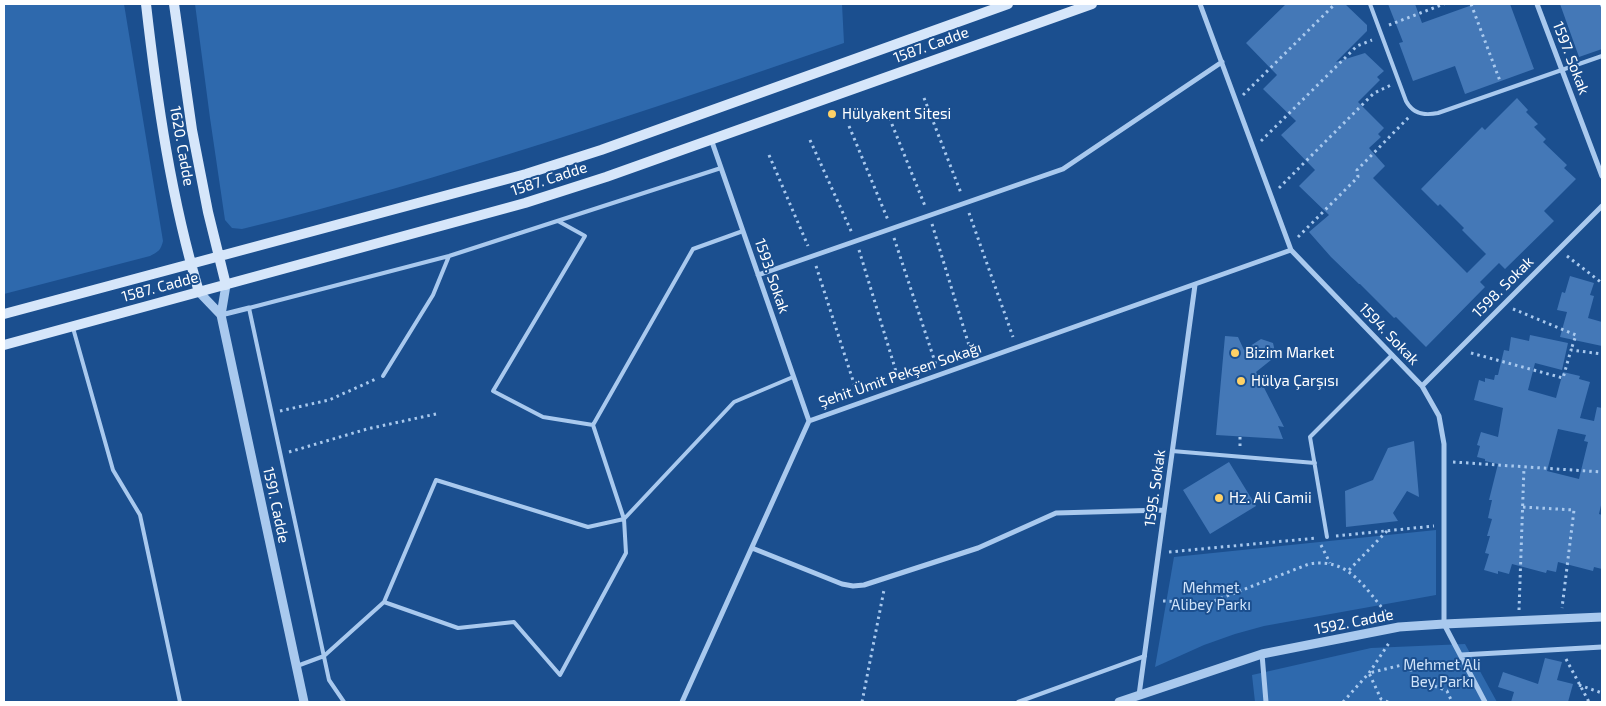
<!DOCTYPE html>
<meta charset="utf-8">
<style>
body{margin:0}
#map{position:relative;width:1606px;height:706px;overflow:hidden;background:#1b4f8f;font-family:"Exo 2",sans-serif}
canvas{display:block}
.frame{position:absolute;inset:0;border:5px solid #fff;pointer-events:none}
</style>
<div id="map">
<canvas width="1606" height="706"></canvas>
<div class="frame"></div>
</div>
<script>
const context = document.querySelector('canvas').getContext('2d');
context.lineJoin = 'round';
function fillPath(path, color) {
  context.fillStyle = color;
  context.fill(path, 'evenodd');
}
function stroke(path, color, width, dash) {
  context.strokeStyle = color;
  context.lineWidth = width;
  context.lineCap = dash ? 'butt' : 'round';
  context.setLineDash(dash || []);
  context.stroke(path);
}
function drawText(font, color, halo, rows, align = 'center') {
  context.font = font + ' "Exo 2",sans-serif';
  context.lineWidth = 4;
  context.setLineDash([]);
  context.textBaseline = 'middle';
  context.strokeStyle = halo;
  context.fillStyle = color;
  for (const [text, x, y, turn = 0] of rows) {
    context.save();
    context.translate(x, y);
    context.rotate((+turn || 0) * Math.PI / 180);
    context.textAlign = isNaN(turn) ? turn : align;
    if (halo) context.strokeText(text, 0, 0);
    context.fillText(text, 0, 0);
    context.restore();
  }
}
const green = new Path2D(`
 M4,4H124L163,241C161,250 158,252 150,256L4,294Z
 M195,4H842L844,43C645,111 447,179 242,229L232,228L225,220L210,118Z
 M1436,530V595L1264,626L1235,634L1204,645L1155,667L1174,557Z
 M1465,644L1497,702H1255L1252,675L1371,648Z`);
const building = new Path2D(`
 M1286,4H1345L1367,25V31L1336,62L1365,53L1384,71L1377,77L1380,80L1358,102L1384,128L1378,134L1381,137L1369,148L1385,166L1373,178L1467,273L1486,254L1462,230L1464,228L1440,204L1438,206L1421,189L1482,127L1485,130L1517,98L1528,110L1526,112L1538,124L1534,127L1546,139L1543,142L1567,165L1564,168L1576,179L1544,211L1554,221L1505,269L1499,263L1480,282L1485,287L1426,347L1396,317L1394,318L1360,284H1359L1331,257L1309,232L1329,215L1299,186L1315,170L1281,135L1296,121L1263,89L1277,75L1246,43Z
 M1388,4H1415L1422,23L1475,4H1510L1534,69L1465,94L1455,66L1413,81L1399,43L1403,42Z
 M1560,4H1602V49L1579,57Z
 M1570,276L1594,283L1590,295L1594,296L1588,318L1602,322V346L1560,337L1567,312L1557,310L1562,292L1565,293Z
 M1530,335L1568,343L1562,370L1535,363L1528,390L1556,398L1563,372L1580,376L1579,379L1590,382L1580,418L1594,421L1597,407L1602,408V501L1599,514L1602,515V569L1594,567L1593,571L1558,562L1556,572L1547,570L1546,573L1512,564L1509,574L1498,571V574L1484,570L1489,554L1485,553L1490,536H1487L1492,519L1488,518L1492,500H1489L1498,464L1485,461V459L1477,457L1480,446L1477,445L1481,432L1498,437L1503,408L1474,400L1479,380L1485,382V378L1494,380L1495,375H1498L1504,350L1509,351L1511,337L1529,341ZM1558,429L1586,435L1584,441L1588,442L1579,479L1547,471Z
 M1225,336L1238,337L1244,350L1261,339L1273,343L1276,356L1256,372L1284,427L1278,426L1283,439L1216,435Z
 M1414,441L1419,497L1407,491L1393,513L1398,521L1346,527L1345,491L1373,480L1388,448Z
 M1229,462L1256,506L1210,534L1183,490Z
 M1545,658L1562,662L1557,680L1573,684L1568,702H1511L1514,692L1498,687L1503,672L1538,684Z`);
const path = new Path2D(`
 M1471,4L1500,81
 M1601,4L1602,6
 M1389,25L1444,4
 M1243,95L1335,4
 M924,98L961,193
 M887,112L925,206
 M849,126L888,220
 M810,140L852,233
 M1261,141L1357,46L1372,40
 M769,155L808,246
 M1279,188L1374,93L1391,85
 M969,213L1013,337
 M932,224L971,352
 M1298,237L1358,177L1357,170L1409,117
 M894,238L936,365
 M859,250L898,378
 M1567,256L1602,283
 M816,266L857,393
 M1513,309L1576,335L1571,350
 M1471,353L1563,378L1571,350L1602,354
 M280,411L329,400L376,379
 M1240,446V436
 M289,452L367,429L436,414
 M1453,462L1602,472
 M1523,507L1574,510L1562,608
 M1336,536L1434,526
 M1321,545L1330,563
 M1169,552L1317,538
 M1349,570L1387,531
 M1163,601L1209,603L1309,564C1350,557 1365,589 1389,616
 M1519,610L1524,467
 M1566,659L1589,702
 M1579,685L1602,693
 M862,702L884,590
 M1343,702L1369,673L1389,643
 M1388,702L1381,699L1369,673L1410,663L1412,677L1447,691L1452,702`);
const service = new Path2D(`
 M1370,4L1406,101C1413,114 1424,116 1438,113L1602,56
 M558,221L585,236L493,391L543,417L593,425
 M73,328L113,470L140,515L180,702
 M383,376L433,295L449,256
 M1172,451L1315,463
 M1327,537L1310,437L1392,355
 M384,602L436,480L588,527L624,519L593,425L693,249L743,231
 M297,666L324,656L384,602L458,628L514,622L560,675L626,553L624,519L734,402L793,377
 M344,702L329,680L249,308L449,256L721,168
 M1018,702L1145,656`);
const minor = new Path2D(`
 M1200,4L1291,250L1422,386L1439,416L1444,444V624L1485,702
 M1537,4L1602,176
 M711,139L809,421
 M758,275L1063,169L1222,62
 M221,315L249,308
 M1422,386L1602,206
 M752,548L842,584L853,586L864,585L978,548L1056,513L1164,510
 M1262,654L1266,702
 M1461,655L1602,647
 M1139,695L1195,285
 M682,702L809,421L1291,250`);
const tertiary = new Path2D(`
 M226,285L221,315L304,702
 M199,292L221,315
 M1119,702L1262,654L1399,627L1444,624L1602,617`);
const secondary = new Path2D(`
 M146,4C157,101 171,198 199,292
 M174,4L192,130L208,212L226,285
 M4,314L526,174L601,150L1008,4
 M4,345L525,203L606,177L1092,4`);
const markers = [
 [832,114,5,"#ffd166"],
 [1235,353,5,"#ffd166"],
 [1241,381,5,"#ffd166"],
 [1219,498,5,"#ffd166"]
];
const streetNames = [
 ["1587. Cadde",931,45,-20],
 ["1597. Sokak",1571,58,69],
 ["1620. Cadde",182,146,80],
 ["1587. Cadde",549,179,-18],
 ["1593. Sokak",772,276,71],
 ["1587. Cadde",160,287,-15],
 ["1598. Sokak",1503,287,-45],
 ["1594. Sokak",1389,334,46],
 ["Şehit Ümit Pekşen Sokağı",900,375,-19],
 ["1595. Sokak",1155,488,-82],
 ["1591. Cadde",276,505,78],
 ["1592. Cadde",1354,622,-11]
];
const poiNames = [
 ["Hülyakent Sitesi",842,114],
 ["Bizim Market",1245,353],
 ["Hülya Çarşısı",1251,381],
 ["Hz. Ali Camii",1229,498]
];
const parkNames = [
 ["Mehmet",1211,588],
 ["Alibey Parkı",1211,605],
 ["Mehmet Ali",1442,665],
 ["Bey Parkı",1442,682]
];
fillPath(green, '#2e69ad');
fillPath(building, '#4478b7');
stroke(path, '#a9c9ee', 3, [2.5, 4]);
stroke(service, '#a9c9ee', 4);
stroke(minor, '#a9c9ee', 5);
stroke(tertiary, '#a9c9ee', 9);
stroke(secondary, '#d6e6fa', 10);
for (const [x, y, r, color] of markers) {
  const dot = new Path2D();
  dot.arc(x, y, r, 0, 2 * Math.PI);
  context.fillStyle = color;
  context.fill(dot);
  stroke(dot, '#1b4f8f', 2);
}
drawText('15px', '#fff', '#1b4f8f', streetNames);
drawText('15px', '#fff', '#1b4f8f', poiNames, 'left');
drawText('15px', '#cfe3fa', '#1b4f8f', parkNames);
</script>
